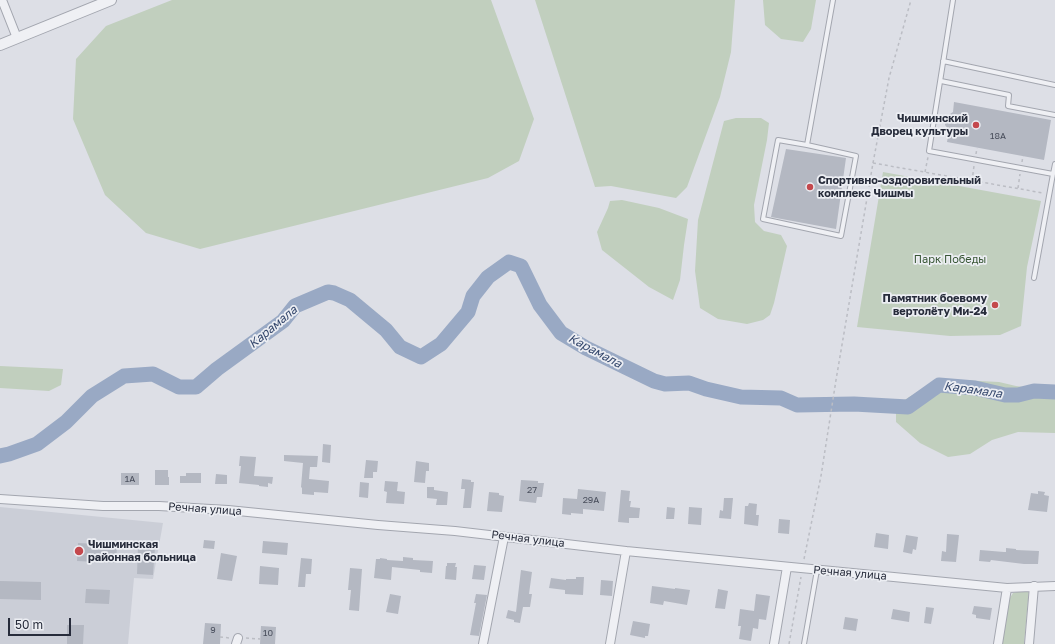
<!DOCTYPE html>
<meta charset="utf-8">
<style>
body{margin:0}
#map{position:relative;width:1055px;height:644px;overflow:hidden;background:#dddfe6;font-family:"Golos Text",sans-serif}
canvas{display:block}
.scale{position:absolute;left:8px;top:618px;width:63px;height:18px;box-sizing:border-box;border:2px solid #272c3b;border-top:0;padding-left:5px;font-size:12px;line-height:14px;white-space:nowrap;color:#272c3b;-webkit-text-stroke:3px #eceef3;paint-order:stroke}
</style>
<div id="map">
<canvas width="1055" height="644"></canvas>
<div class="scale">50 m</div>
</div>
<script>
const context = document.querySelector('canvas').getContext('2d');
context.lineJoin = 'round';
function fillPath(path, color) {
  context.fillStyle = color;
  context.fill(path, 'evenodd');
}
function stroke(path, color, width, dash) {
  context.strokeStyle = color;
  context.lineWidth = width;
  context.lineCap = dash ? 'butt' : 'round';
  context.setLineDash(dash || []);
  context.stroke(path);
}
function drawText(font, color, halo, rows, align = 'center') {
  context.font = font + ' "Golos Text",sans-serif';
  context.lineWidth = 3.5;
  context.setLineDash([]);
  context.textBaseline = 'middle';
  context.strokeStyle = halo;
  context.fillStyle = color;
  for (const [text, x, y, turn = 0] of rows) {
    context.save();
    context.translate(x, y);
    context.rotate((+turn || 0) * Math.PI / 180);
    context.textAlign = isNaN(turn) ? turn : align;
    if (halo) context.strokeText(text, 0, 0);
    context.fillText(text, 0, 0);
    context.restore();
  }
}
const built = new Path2D(`
 M0,507L163,523L153,579L134,578L128,644H0Z`);
const green = new Path2D(`
 M172,0H491L534,119L519,161L488,178L200,249L146,233L105,195L73,119L76,59L106,26Z
 M535,0H735L731,52L720,97L687,187L676,198L611,186L595,187Z
 M763,0H816L811,29L803,42L781,39L765,25Z
 M736,118H761L769,123L767,140L754,205L755,222L764,231L781,235L787,246L774,303L770,315L763,320L747,324L718,319L700,308L695,271L698,220L724,121Z
 M883,172L1041,201L1027,267L1021,326L1000,335L950,336L857,327Z
 M622,200L659,208L688,219L684,245L680,280L673,300L649,287L602,250L597,232L608,208L610,201Z
 M0,366L63,369L61,385L49,391L0,388Z
 M941,379L999,382L1016,386L1055,391V433L1018,432L992,440L970,454L948,457L920,443L896,422V406L909,397Z
 M1029,589L1024,644H1002L1008,601L1013,593Z`);
const river = new Path2D(`
 M0,456L9,454L37,444L66,422L92,396L124,376L153,374L179,387H196L217,369L283,321L295,306L328,292L334,293L350,300L386,330L400,347L421,357L441,344L468,312L473,296L488,277L509,262L521,266L540,305L561,333L586,348L654,381L665,384L689,383L706,389L741,397L781,398L797,405L854,404L908,407L939,385L975,388L1005,395H1018L1034,391L1055,392`);
const building = new Path2D(`
 M954,102L1051,120L1044,160L947,142L949,130L945,125V120L947,116L953,112Z
 M786,149L846,158L836,229L771,217Z
 M323,444L331,445L330,463L322,462Z
 M284,455L318,456L317,467H310L309,479L329,481L328,493L314,492V495L302,494V488L301,487L303,463L284,461Z
 M240,456L256,457L254,476L273,477L272,484L268,483V487L259,486V485L239,483L241,466H239Z
 M366,460L378,461L377,472H373V478H364Z
 M416,461L429,463V471H426L425,483L414,482Z
 M155,470H168V477H169V485H155Z
 M121,473H139V485H121Z
 M186,473H201V483H180V476H186Z
 M216,474L227,475V484H215Z
 M462,479L471,480V482H474L471,508H463L465,489H461Z
 M521,480L538,481V483H544L542,497H537L536,503L519,501Z
 M385,481L398,482L397,491L405,492L404,504L386,503L387,492L384,491Z
 M360,482L369,483L368,498L359,497Z
 M427,487H434V490L448,492L447,505H436L437,499L427,498Z
 M578,489L606,492L604,511L583,509V514L571,513V515L562,514L563,498L577,499Z
 M621,490L630,491L629,501H631L630,507L640,508L639,518H629V523L618,522Z
 M1038,491L1045,492L1044,495L1049,496L1047,512L1028,510L1031,493L1038,494Z
 M489,492L499,493V495L504,496L502,512L487,511Z
 M724,498H733L731,519L719,518L720,510L723,511Z
 M749,503L757,504L756,515H759L758,526L744,524L745,506H748Z
 M667,507L675,508L674,519H666Z
 M689,507L702,508L701,525L688,524Z
 M779,519L790,520L789,534L778,533Z
 M876,533L889,535L888,549L874,547Z
 M947,534L959,535L956,562L941,561L942,551L946,552Z
 M906,535L918,537L916,550L913,549L912,554L903,552Z
 M204,540L215,541L214,549L203,548Z
 M263,541L288,543L287,555L262,553Z
 M78,543L117,545L116,563L77,561Z
 M138,546L155,547L153,575L137,574Z
 M1006,548L1016,549V550L1039,551L1038,564H1024L991,560L990,562L979,561L980,550L1004,552H1006Z
 M221,553L237,556L232,581L217,579Z
 M403,557L413,558V560L433,561L432,573L420,572V570L392,567L391,580L374,578L376,559H380V558L387,559V560L403,561Z
 M301,558L312,559L311,574H306L305,587H298Z
 M447,563H456L455,567H457L456,580L445,579L446,566H447Z
 M474,565L486,566L484,580L472,579Z
 M260,566L279,568L278,585L259,584Z
 M350,568L362,569L359,611L349,610L351,590H348Z
 M521,570L532,572L529,594H532L530,607H523L520,623L514,622V620L506,618L508,610L516,612Z
 M576,577H584L583,595L565,594V590L549,588L551,578L566,580V579H576Z
 M601,580L613,581L612,596L600,595Z
 M0,581L41,582V600L0,599Z
 M652,586L675,589V588L690,590L687,605L664,601L663,605L650,603Z
 M86,589L110,590L109,604L85,603Z
 M718,589L728,591L725,609L715,608Z
 M390,594L401,596L398,614L386,612Z
 M476,594L487,595L479,636L470,635L476,603H474Z
 M756,594L770,596L766,620L759,619L758,629L753,628L751,641L739,639L741,626H738L740,609L754,611Z
 M974,606L992,608L990,620L976,618V615L972,614Z
 M926,607L934,608L931,624L924,623Z
 M893,609L910,612L909,622L891,619Z
 M845,617L858,619L856,631L843,629Z
 M633,621L650,624L648,636H645V638L630,635Z
 M205,623L221,624L220,644H203Z
 M67,625H84L83,644H67Z
 M261,626L276,627L275,644H260Z`);
const path = new Path2D(`
 M976,154L977,148
 M1022,162L1023,156
 M873,163L1043,193
 M925,172L928,157
 M972,181L974,166
 M1018,188L1020,174
 M804,559L821,476L836,380L873,163L889,78L911,0
 M220,637L230,638
 M246,638L260,639
 M789,644L801,577`);
const service = new Path2D(`
 M953,0L929,151L1053,174L1055,164
 M943,61L1055,85
 M941,81L1009,95L1008,106L1055,115
 M778,140L807,145L856,156L841,236L763,219Z
 M807,145L833,0
 M1034,278L1053,174
 M804,644L817,570`);
const minor = new Path2D(`
 M2,0L17,38
 M0,499L103,506H159L228,510L378,525L455,531L626,551L1007,588L1055,586
 M236,644L238,638
 M483,644L504,537
 M610,644L626,551
 M774,644L787,567
 M998,644L1007,588
 M1029,644L1034,586`);
const tertiary = new Path2D(`
 M0,45L111,0`);
const markers = [
 [976,125,4,"#c4484d"],
 [810,187,4,"#c4484d"],
 [995,305,4,"#c4484d"],
 [79,551,5,"#c4484d"]
];
const numberNames = [
 ["18А",998,136],
 ["1А",130,479],
 ["27",532,490],
 ["29А",591,500],
 ["9",213,630],
 ["10",268,633]
];
const poiNames = [
 ["Чишминский",968,119],
 ["Дворец культуры",968,132],
 ["Спортивно-оздоровительный",818,181,"left"],
 ["комплекс Чишмы",818,194,"left"],
 ["Памятник боевому",987,299],
 ["вертолёту Ми-24",987,312],
 ["Чишминская",88,545,"left"],
 ["районная больница",88,558,"left"]
];
const parkNames = [
 ["Парк Победы",950,260]
];
const streetNames = [
 ["Речная улица",205,509,4],
 ["Речная улица",528,539,7],
 ["Речная улица",850,573,5]
];
const waterNames = [
 ["Карамала",273,327,-40],
 ["Карамала",595,351,28],
 ["Карамала",973,390,8]
];
fillPath(built, '#cbced7');
fillPath(green, '#c1cfbe');
stroke(river, '#99a9c4', 15);
fillPath(building, '#b4b8c2');
stroke(service, '#a3a6af', 6);
stroke(minor, '#a3a6af', 10);
stroke(tertiary, '#a3a6af', 12);
stroke(path, '#bbbdc4', 1.5, [3, 3]);
stroke(service, '#eff0f4', 4);
stroke(minor, '#eff0f4', 8);
stroke(tertiary, '#eff0f4', 10);
for (const [x, y, r, color] of markers) {
  const dot = new Path2D();
  dot.arc(x, y, r, 0, 2 * Math.PI);
  context.fillStyle = color;
  context.fill(dot);
  stroke(dot, '#eceef3', 1.5);
}
drawText('9px', '#4a4f5d', null, numberNames);
drawText('bold 11px', '#272c3b', '#eceef3', poiNames, 'right');
drawText('11px', '#385635', '#eceef3', parkNames);
drawText('11px', '#272c3b', '#eceef3', streetNames);
drawText('italic 12px', '#34476c', '#eceef3', waterNames);
</script>
